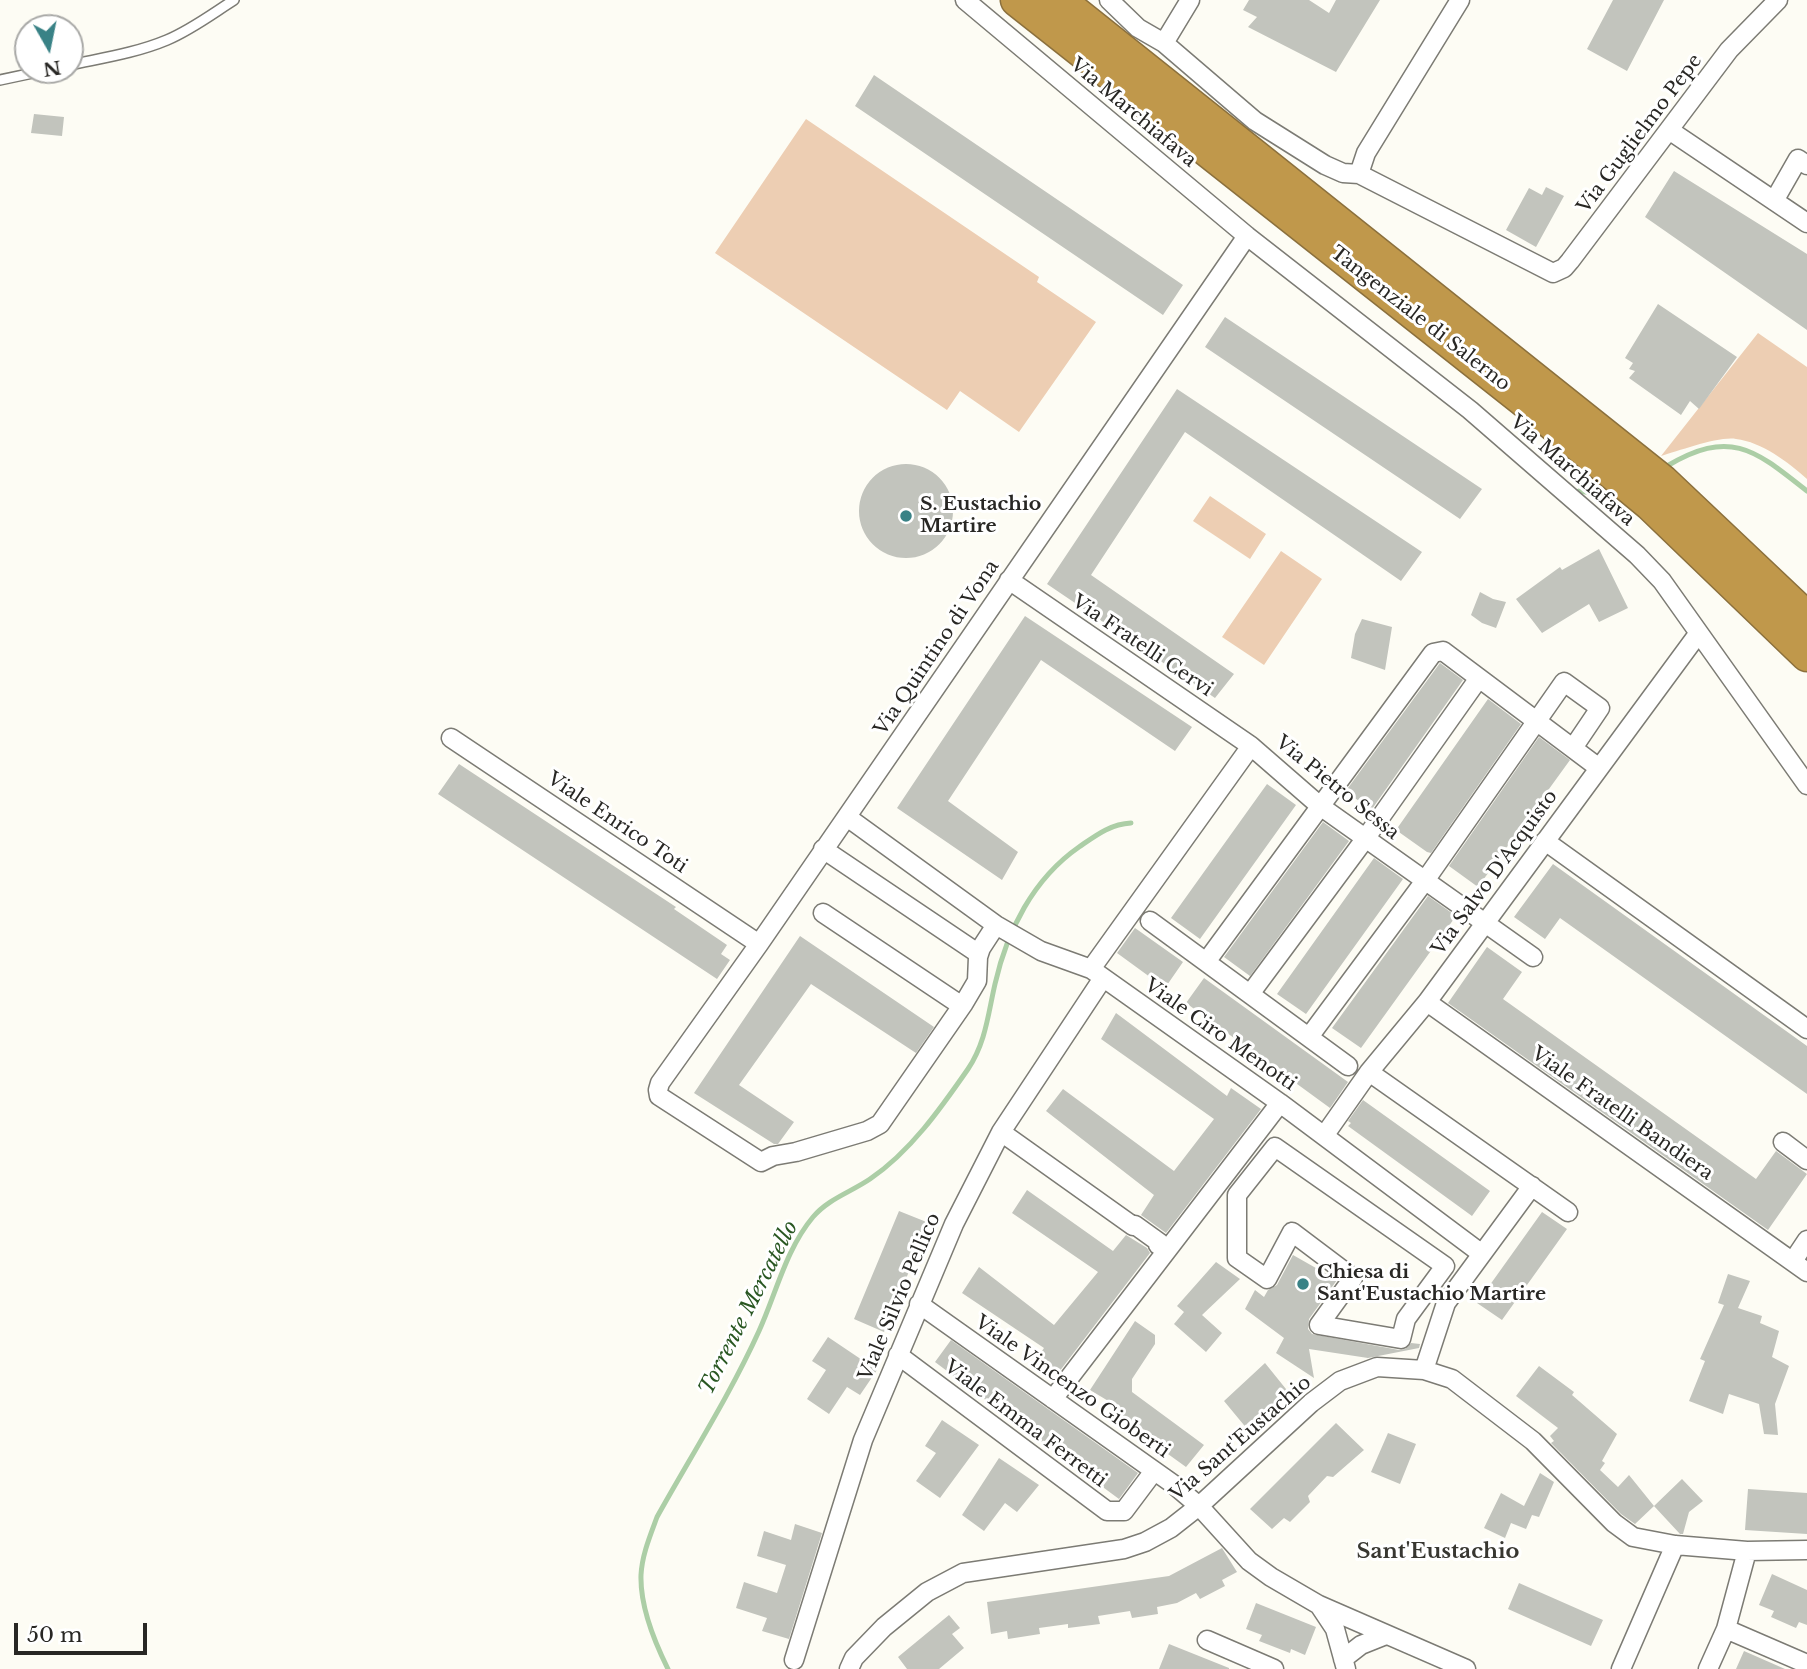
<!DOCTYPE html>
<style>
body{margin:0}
#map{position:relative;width:1807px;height:1669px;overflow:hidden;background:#fdfcf4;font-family:"Libre Baskerville",serif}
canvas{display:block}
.north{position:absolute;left:14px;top:14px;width:70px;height:70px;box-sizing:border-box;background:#fff;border:2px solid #a9a9a7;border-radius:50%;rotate:171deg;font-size:19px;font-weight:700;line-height:28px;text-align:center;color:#282724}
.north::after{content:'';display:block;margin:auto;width:24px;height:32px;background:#398286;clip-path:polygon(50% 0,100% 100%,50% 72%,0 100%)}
.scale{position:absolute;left:14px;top:1623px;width:133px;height:32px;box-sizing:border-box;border:4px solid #282724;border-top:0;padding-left:9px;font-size:21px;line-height:24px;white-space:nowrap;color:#282724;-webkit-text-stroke:5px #fff;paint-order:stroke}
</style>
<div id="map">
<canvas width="1807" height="1669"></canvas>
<div class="north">N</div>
<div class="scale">50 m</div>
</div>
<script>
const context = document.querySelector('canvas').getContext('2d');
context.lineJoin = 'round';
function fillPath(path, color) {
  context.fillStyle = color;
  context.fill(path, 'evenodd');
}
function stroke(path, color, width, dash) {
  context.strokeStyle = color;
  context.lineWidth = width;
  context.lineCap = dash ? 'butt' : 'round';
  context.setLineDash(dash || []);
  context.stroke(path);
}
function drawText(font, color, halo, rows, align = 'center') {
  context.font = font + ' "Libre Baskerville",serif';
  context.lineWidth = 6;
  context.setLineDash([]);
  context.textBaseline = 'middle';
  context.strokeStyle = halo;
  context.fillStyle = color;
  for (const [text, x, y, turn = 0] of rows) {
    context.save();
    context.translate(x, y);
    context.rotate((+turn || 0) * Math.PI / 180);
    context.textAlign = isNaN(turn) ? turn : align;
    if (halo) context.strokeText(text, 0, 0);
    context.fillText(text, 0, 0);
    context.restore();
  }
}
const green = new Path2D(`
 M806,119L1039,277L1037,282L1096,322L1019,432L960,391L947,410L715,253Z
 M1758,333L1807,367V479C1788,462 1762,442 1736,439C1719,436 1679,451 1661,456Z
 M1210,496L1266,534L1250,559L1193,521Z
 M1281,551L1322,579L1264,665L1222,637Z`);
const stream = new Path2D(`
 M1667,466C1731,428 1755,450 1807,491
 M1579,491L1611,496
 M668,1669C654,1641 640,1607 641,1575C642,1555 650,1536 657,1517C691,1456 730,1395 759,1331C776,1294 786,1249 813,1217C828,1199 851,1192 870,1179C910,1152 941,1108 968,1069C986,1042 988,1014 995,984C1007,931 1033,879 1079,847C1095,836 1110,824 1131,823`);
const building = new Path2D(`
 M1249,0H1309L1329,13L1336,0H1380L1336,72L1248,27L1257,17L1243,10Z
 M1613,0H1664L1627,71L1587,49Z
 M874,75L1183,285L1163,315L855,106Z
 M34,114L64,117L62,136L31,133Z
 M1674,171L1807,254V330L1645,217Z
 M1546,187L1564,196L1536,247L1506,230L1529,188L1542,195Z
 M1658,304L1737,357L1699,409L1690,401L1681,415L1629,378L1635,371L1629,369L1633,363L1625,358Z
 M1225,317L1482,489L1460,519L1205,347Z
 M1177,389L1422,552L1401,581L1185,432L1091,575L1234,674L1215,698L1047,584Z
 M859 511a47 47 0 1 1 94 0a47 47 0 1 1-94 0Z
 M1599,549L1628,608L1599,622L1589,604L1542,633L1516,599L1560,567L1562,570Z
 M1480,592L1493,599L1506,602L1496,628L1482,623L1471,615Z
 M1025,616L1192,727L1175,751L1041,660L948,801L1018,852L1002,880L897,808Z
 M1362,619L1392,627L1385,670L1351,658L1355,634Z
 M1440,663L1463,680L1372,809L1345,792Z
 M1488,699L1521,724L1431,853L1427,852L1396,830Z
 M1539,737L1570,760L1478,887L1449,866Z
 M459,764L676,907L674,909L727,945L721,954L730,960L717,979L438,794Z
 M1267,784L1296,805L1200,939L1171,918Z
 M1323,822L1349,841L1250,976L1224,957Z
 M1374,858L1403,879L1306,1014L1277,994Z
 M1553,864L1807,1046V1094L1560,918L1545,939L1514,917Z
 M1428,896L1456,916L1361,1048L1332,1028Z
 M1135,928L1183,962L1165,988L1117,953Z
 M800,936L934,1027L916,1053L811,984L739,1085L794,1122L778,1144H774L694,1093Z
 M1487,947L1522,972L1503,999L1756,1179L1776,1151L1807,1174L1768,1230L1448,1003Z
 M1204,978L1348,1082L1330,1108L1186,1003Z
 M1116,1013L1227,1096L1231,1088L1261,1109L1166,1233L1141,1215L1154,1195L1046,1111L1063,1089L1174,1171L1214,1119L1101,1039Z
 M1363,1100L1490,1191L1472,1216L1348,1126L1351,1123L1348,1121Z
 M1027,1190L1113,1251L1126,1235L1147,1248L1150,1253L1059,1372L1038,1357L1044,1348L962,1293L979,1267L1054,1325L1098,1272L1012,1213Z
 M899,1211L929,1223L884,1332L854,1319Z
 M1542,1212L1567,1229L1502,1320L1477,1303Z
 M1293,1255L1337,1280L1309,1319L1308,1329L1312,1334L1399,1350L1405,1349L1411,1343L1420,1344L1419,1348L1368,1358L1309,1349L1314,1378L1276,1353L1284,1338L1245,1309L1255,1290L1264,1297L1268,1290L1277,1285Z
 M1216,1262L1240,1279L1202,1315L1222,1333L1206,1352L1174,1324L1184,1312L1177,1306Z
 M1728,1274L1750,1281L1738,1308L1762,1316L1760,1323L1779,1331L1772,1357L1789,1366L1775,1404L1778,1435L1764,1434L1759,1404L1729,1394L1723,1414L1689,1401L1705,1361L1700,1359L1724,1305L1718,1303Z
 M1135,1321L1155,1335V1344L1132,1379V1392L1204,1445L1186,1467L1161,1449L1165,1444L1137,1425L1134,1429L1109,1412L1115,1405L1090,1390Z
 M828,1337L877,1370L860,1395L847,1387L829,1414L807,1399L826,1370L812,1361Z
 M951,1340L1138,1473L1119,1499L1020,1426L1024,1419L1007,1407L1003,1413L935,1362Z
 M1265,1363L1290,1394L1248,1430L1224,1401Z
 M1539,1366L1574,1392L1572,1395L1617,1434L1602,1461L1605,1463L1600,1470L1618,1487L1629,1475L1654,1506L1635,1524L1621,1514L1551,1443L1554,1441L1550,1436L1558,1428L1516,1396Z
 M942,1420L979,1445L940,1498L916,1481L936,1453L925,1446Z
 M1336,1423L1364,1450L1333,1477L1327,1476L1308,1496L1310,1502L1290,1522L1284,1518L1272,1529L1250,1509Z
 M1388,1433L1416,1444L1400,1484L1371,1472Z
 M999,1458L1039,1485L1017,1512L1005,1503L984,1531L962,1515Z
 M1540,1473L1554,1482L1539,1517L1532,1515L1526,1529L1511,1523L1505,1538L1484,1528L1501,1493L1524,1506Z
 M1682,1479L1703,1501L1689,1512L1683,1534H1680L1654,1506Z
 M1748,1489L1807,1493V1534L1745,1530Z
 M795,1524L822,1533L789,1639L762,1631L767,1618L736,1608L744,1582L777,1593L786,1565L757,1556L764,1531L791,1540Z
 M1222,1548L1237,1572L1222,1580L1225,1586L1200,1599L1196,1593L1177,1603L1157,1607L1158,1614L1132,1618L1130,1611L1098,1616L1100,1624L1068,1628V1624L1039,1628L1040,1634L1008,1639L1007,1631L991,1634L987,1602L1169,1576Z
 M1772,1574L1807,1590V1625L1799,1622L1796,1628L1771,1617L1774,1611L1759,1605Z
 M1519,1583L1603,1620L1591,1646L1508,1609Z
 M1256,1603L1316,1627L1305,1655L1291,1649L1290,1653L1259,1641L1262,1635L1246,1629Z
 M949,1615L960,1628L952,1634L964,1648L939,1669H907L898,1657Z
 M1169,1644L1229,1668V1669H1159Z
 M1744,1651L1785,1669H1736Z`);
const lane = new Path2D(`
 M70,65C102,58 136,53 167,40C191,30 212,14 234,0
 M0,80L47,70`);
const street = new Path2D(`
 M965,0L1247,236L1470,410L1637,555L1662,581L1807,785
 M1109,0L1138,28L1164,43L1255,121L1325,165L1343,173L1359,174L1553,273L1564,268L1570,261L1729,50L1778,0
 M1164,43L1190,0
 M1669,130L1807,223
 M1359,174L1366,153L1460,0
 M1774,201L1798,159L1807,165
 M1009,580L1251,746
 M451,738L759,944
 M847,817L996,925L1041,951L1091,969L1280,1103L1482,1254L1446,1303L1424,1370
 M1545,841L1807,1029
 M823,849L979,954
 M823,913L962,1006
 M1150,921L1348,1066
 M996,925L981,948L978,957L977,981L964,1003L880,1124L867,1131L796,1152L773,1156L761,1162L659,1096L658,1090L660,1083L759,944L1247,236
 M1206,962L1433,653L1443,651L1599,768
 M1091,969L1251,746L1320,806L1533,957
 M1250,994L1365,839L1479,678
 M1427,1002L1807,1272
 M1309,1037L1424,882L1564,682L1600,708L1573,748
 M1369,1072L1568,1212
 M1001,1132L1133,1226L1135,1225L1160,1243L1158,1245
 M1324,1136L1369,1072L1427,1002L1698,634
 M1783,1142L1807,1160
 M1275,1147L1445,1266L1406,1319L1401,1339L1319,1325L1353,1278L1292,1232L1267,1279L1237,1258V1195Z
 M1482,1254L1532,1186
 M1793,1261L1807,1240
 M919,1304L1173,1484L1199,1506L1249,1561L1271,1577L1319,1605L1466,1669
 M898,1355L1107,1511H1124L1154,1471
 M1053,1399L1280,1103
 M1319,1605L1335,1629L1346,1669
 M1726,1629L1807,1664
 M1207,1640L1274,1669
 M1343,1659L1361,1645L1386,1635
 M794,1660L863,1440L954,1224L1001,1132L1103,978
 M849,1669L854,1658L884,1627L927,1592L963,1573L1124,1549L1145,1542L1171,1528L1199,1506L1311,1403L1340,1381L1377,1367L1424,1370L1452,1379L1533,1441L1614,1523L1633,1537L1675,1545L1747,1551L1807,1550
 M1621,1669L1675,1545
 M1708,1669L1726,1629L1747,1551`);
const highway = new Path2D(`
 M1017,0L1531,406L1650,504L1807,655
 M1059,0L1662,481L1807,618`);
const markers = [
 [906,516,7,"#398286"],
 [1303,1284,7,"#398286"]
];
const streetNames = [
 ["Via Marchiafava",1133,113,40],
 ["Via Guglielmo Pepe",1640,134,-53],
 ["Tangenziale di Salerno",1420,319,38],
 ["Via Marchiafava",1572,471,41],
 ["Via Fratelli Cervi",1142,646,34],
 ["Via Quintino di Vona",937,648,-56],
 ["Via Pietro Sessa",1337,788,39],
 ["Viale Enrico Toti",617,823,34],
 ["Via Salvo D'Acquisto",1495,873,-54],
 ["Viale Ciro Menotti",1220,1035,35],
 ["Viale Fratelli Bandiera",1622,1114,35],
 ["Viale Silvio Pellico",900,1297,-67],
 ["Viale Vincenzo Gioberti",1072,1387,35],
 ["Viale Emma Ferretti",1025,1424,37],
 ["Via Sant'Eustachio",1241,1439,-41]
];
const poiNames = [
 ["S. Eustachio",920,505],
 ["Martire",920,527],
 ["Chiesa di",1317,1273],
 ["Sant'Eustachio Martire",1317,1295]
];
const waterNames = [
 ["Torrente Mercatello",749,1308,-63]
];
const neighbourhoodNames = [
 ["Sant'Eustachio",1438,1552]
];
fillPath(green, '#edceb3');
stroke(stream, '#accea6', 5);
fillPath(building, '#c2c4bd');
stroke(lane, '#7c7b74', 12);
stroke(street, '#7c7b74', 21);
stroke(highway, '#8b703d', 35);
stroke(lane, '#fff', 9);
stroke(street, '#fff', 18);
stroke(highway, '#c0984b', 32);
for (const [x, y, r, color] of markers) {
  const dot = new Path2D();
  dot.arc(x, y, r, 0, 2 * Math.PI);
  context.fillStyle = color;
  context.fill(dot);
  stroke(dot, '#fff', 2.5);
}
drawText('19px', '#282724', '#fff', streetNames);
drawText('bold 19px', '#282724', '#fff', poiNames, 'left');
drawText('italic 21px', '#295722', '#fff', waterNames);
drawText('bold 21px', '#383731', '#fff', neighbourhoodNames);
</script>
